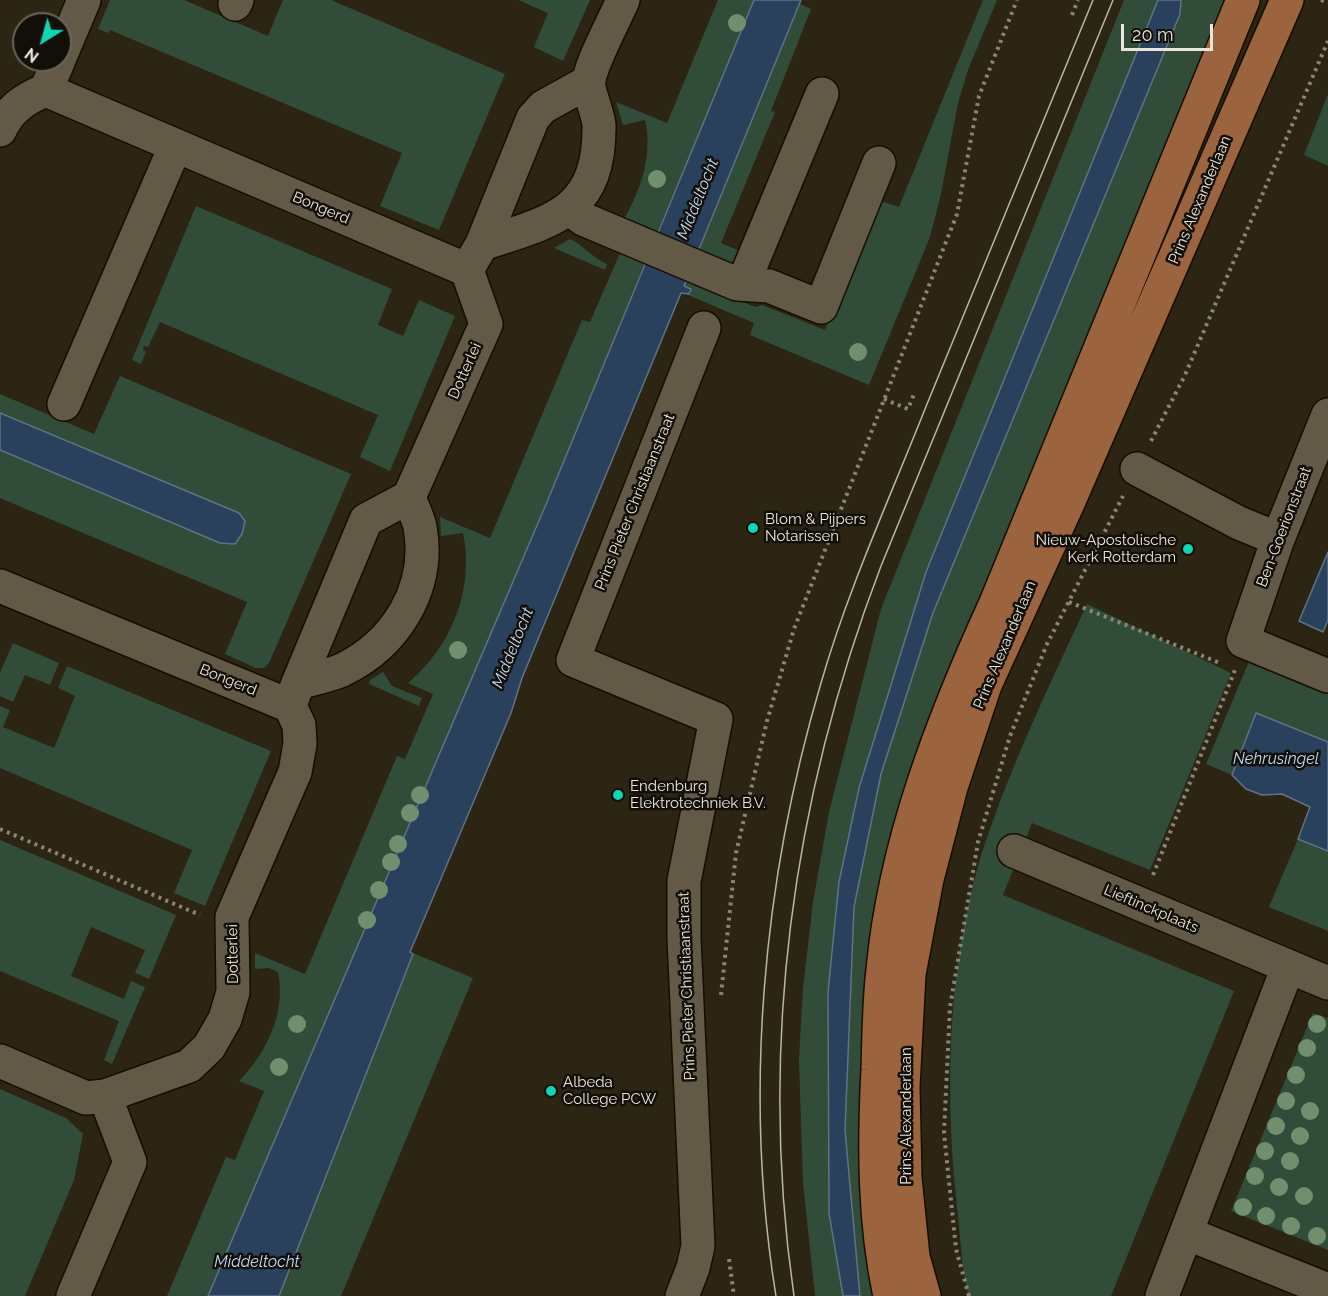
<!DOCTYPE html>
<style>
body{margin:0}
#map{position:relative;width:1328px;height:1296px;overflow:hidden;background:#2d2514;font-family:Raleway,sans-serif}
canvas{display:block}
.north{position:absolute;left:12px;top:12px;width:60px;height:60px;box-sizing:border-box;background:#120f08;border:2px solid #68655c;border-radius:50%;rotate:217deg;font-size:16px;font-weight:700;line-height:24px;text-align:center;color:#eae5db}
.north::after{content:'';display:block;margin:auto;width:21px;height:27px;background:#0ed5b4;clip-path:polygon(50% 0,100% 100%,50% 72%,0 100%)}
.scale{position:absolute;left:1121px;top:24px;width:92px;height:27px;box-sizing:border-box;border:3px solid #eae5db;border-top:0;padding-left:8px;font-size:18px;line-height:21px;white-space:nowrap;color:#eae5db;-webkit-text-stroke:4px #120f08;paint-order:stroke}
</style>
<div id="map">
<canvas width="1328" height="1296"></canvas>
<div class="north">N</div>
<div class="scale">20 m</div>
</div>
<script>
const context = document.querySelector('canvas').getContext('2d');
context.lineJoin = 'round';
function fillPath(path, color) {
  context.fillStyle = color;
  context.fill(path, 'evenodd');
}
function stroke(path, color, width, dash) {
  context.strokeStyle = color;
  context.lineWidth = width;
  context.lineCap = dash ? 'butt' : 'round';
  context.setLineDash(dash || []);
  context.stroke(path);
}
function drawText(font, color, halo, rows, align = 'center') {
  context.font = font + ' Raleway,sans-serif';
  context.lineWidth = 5;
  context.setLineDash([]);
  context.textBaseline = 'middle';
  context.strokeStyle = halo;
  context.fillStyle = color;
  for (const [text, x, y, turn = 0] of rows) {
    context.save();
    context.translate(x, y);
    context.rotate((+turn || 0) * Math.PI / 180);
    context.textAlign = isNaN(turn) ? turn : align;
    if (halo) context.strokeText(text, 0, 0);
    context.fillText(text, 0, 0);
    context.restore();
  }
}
const green = new Path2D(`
 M110,0H184L268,36L283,0H331L505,74L439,230L380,206L402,153L110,30L108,33L98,29Z
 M518,0H590L563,61L534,47L548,13Z
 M718,0H754L657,233L624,219C641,190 653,154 645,120L623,125L616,102L667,123Z
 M983,0H997L968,70L958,103L941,194L930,237L869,385L750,335L754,323L681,292L689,294L684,286L687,280L755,307L762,305L825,330L878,200L899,207Z
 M1124,0H1158L859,788L839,882L828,992L829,1213L843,1296H815L803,1183L799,1059L803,988L813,902L829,812L881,609Z
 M1181,0H1227L941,703L883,1296H860L845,1130L854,907L881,774L933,613L1180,14Z
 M800,4L811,9L771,111L775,112L721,243L742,252L736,261L729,263L699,251Z
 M1328,94V166L1304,155Z
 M196,206L392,289L378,325L403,336L419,300L455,316L390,471L360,457L378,415L160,322L148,347L144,346L143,350L146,352L141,364L132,360Z
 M570,239C585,246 592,258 607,264L605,270L554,248Z
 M621,251L645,262L547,502L240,1222L208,1296H167L226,1157L235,1160L264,1091L239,1081C267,1052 286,1013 278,972L269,968L255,969V953L305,974L397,756L405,759L433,694L408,683C451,647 475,589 463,533L441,536L440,517L490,538L582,320L590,322Z
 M120,376L351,474L269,663L264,668H256L225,654L247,602L0,498V450L220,543H235L239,513L0,413V394L94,434Z
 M1087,604L1231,673L1150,870L1032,823L1003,895L1234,991L1111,1296H968C961,1264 960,1229 956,1197C945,1088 948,964 980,859C1008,771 1048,688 1087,604Z
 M13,643L59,663L50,685L25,675L13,702L0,696V673Z
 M1250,659L1328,692V742L1256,713L1232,775L1206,764Z
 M67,666L271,751L205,906L174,893L192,850L0,768V706L10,710L3,727L54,748L75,696L58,688Z
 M383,672L392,686L422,698L419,706L369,684L370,680Z
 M1298,839L1328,851V931L1269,907Z
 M0,840L176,915L149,979L135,973L145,950L91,927L71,976L124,999L131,981L145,987L112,1064L104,1060L119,1021L0,971Z
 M413,953L473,978L341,1296H279Z
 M1313,1013L1328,1018V1250L1231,1211Z
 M0,1089L66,1118L83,1134L74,1180L25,1296H0Z`);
const water = new Path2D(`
 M754,0H801L684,286L691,289L689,294L681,293L522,678L511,713L410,952L413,954L279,1296H208L547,502Z
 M1158,0H1181L1180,14L933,613L881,774L854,907L845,1130L860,1296H843L829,1213L828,992L839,882L859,788L926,572Z
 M0,413L239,513L245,521L242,534L235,544L220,543L0,450Z
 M1328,552V620L1323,632L1299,621Z
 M1256,713L1328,742V851L1298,839L1310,807L1282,794L1262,795L1246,789L1232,775Z`);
const path = new Path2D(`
 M1321,0L1328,3
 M1072,15L1078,0
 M884,399L908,409L914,394
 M1151,441L1185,375L1328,41
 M1069,602L1220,663
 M0,829L200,915
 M1153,875L1235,670
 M721,995L736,853L767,721L794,629L957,214L979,96L1017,0
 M729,1259L734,1296
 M969,1296L956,1249L944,1133L950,1007L978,842L1010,736L1047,644L1123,496`);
const minor = new Path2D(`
 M235,4L237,0
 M60,57L84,0
 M46,90L467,270
 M0,130C9,109 26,98 46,90L59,60
 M570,209L583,219L737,284L769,286L821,307L879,163
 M482,244L533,118L543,107L588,82
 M743,284L822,94
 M64,404L175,147
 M1328,415L1278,539L1243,641L1328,676
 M1137,469L1239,523L1278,539
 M0,586L290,706
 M298,683L366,520L409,497
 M1014,851L1328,983
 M0,1061L86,1098L105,1096L189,1066L209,1047L225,1019L233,992L232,917L295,772L300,744L299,725L290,706L298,683C312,679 328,676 342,670C396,644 431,588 420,527C418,517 412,507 409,497L486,324L467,270L482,244C554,221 600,212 599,125C598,112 587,90 589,80C592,61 614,21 623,0
 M1186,1233L1328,1290
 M73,1296L130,1162L105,1096
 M682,1296L693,1268L698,1246L684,938V881L716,719L573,660L704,328
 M1162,1296L1288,967`);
const major = new Path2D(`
 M890,1296C874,1221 874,1146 878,1070C879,1037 879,1003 883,970C895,842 943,719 996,603L1243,0
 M924,1296L913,1257L905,1178L903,1087L909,974L927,879L951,787L985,685L1068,503L1287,0`);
const tram = new Path2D(`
 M776,1296C743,1094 763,879 821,683C848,589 889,500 925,409C981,273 1037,136 1093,0
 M794,1296C758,1048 792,799 881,566L1113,0`);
const trees = [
 [737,23],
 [657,179],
 [858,352],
 [458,650],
 [420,795],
 [410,813],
 [398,844],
 [391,862],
 [379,890],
 [367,920],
 [297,1024],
 [1317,1024],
 [1307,1048],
 [279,1067],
 [1296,1075],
 [1286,1101],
 [1310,1111],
 [1276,1126],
 [1300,1136],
 [1265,1151],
 [1290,1161],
 [1255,1176],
 [1279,1187],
 [1304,1196],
 [1243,1207],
 [1266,1216],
 [1291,1226],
 [1317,1236]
];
const markers = [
 [753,528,6,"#0ed5b4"],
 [1188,549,6,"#0ed5b4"],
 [618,795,6,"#0ed5b4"],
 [551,1091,6,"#0ed5b4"]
];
const streetNames = [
 ["Prins Alexanderlaan",1200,200,-67],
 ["Bongerd",321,208,23],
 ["Dotterlei",465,371,-66],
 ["Prins Pieter Christiaanstraat",635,502,-68],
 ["Ben-Goerionstraat",1284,527,-69],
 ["Prins Alexanderlaan",1005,645,-67],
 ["Bongerd",228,680,22],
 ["Lieftinckplaats",1151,909,23],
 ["Dotterlei",233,954,-91],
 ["Prins Pieter Christiaanstraat",687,986,-92],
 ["Prins Alexanderlaan",906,1116,-90]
];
const poiNames = [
 ["Blom & Pijpers",765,519],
 ["Notarissen",765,536],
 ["Nieuw-Apostolische",1176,540,"right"],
 ["Kerk Rotterdam",1176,557,"right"],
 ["Endenburg",630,786],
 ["Elektrotechniek B.V.",630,803],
 ["Albeda",563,1082],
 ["College PCW",563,1099]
];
const waterNames = [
 ["Middeltocht",698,199,-68],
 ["Middeltocht",513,648,-68],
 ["Nehrusingel",1276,759],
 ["Middeltocht",257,1262]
];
fillPath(green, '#314c38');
fillPath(water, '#29415d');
stroke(water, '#637283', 1.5);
stroke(minor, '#150e01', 36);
stroke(major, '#150e01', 36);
stroke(path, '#8b8477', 4, [3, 4.5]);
stroke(minor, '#625946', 33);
stroke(major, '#9b633e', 33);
stroke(tram, '#bbb5a9', 1.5);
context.fillStyle = '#718f6e';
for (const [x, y] of trees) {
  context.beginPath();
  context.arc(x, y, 9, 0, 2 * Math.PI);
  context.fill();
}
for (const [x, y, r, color] of markers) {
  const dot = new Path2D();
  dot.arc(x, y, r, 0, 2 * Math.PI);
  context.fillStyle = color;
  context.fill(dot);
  stroke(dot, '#120f08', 2);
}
drawText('15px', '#eae5db', '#120f08', streetNames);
drawText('15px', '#eae5db', '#120f08', poiNames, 'left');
drawText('italic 16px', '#c0dafa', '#120f08', waterNames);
</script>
